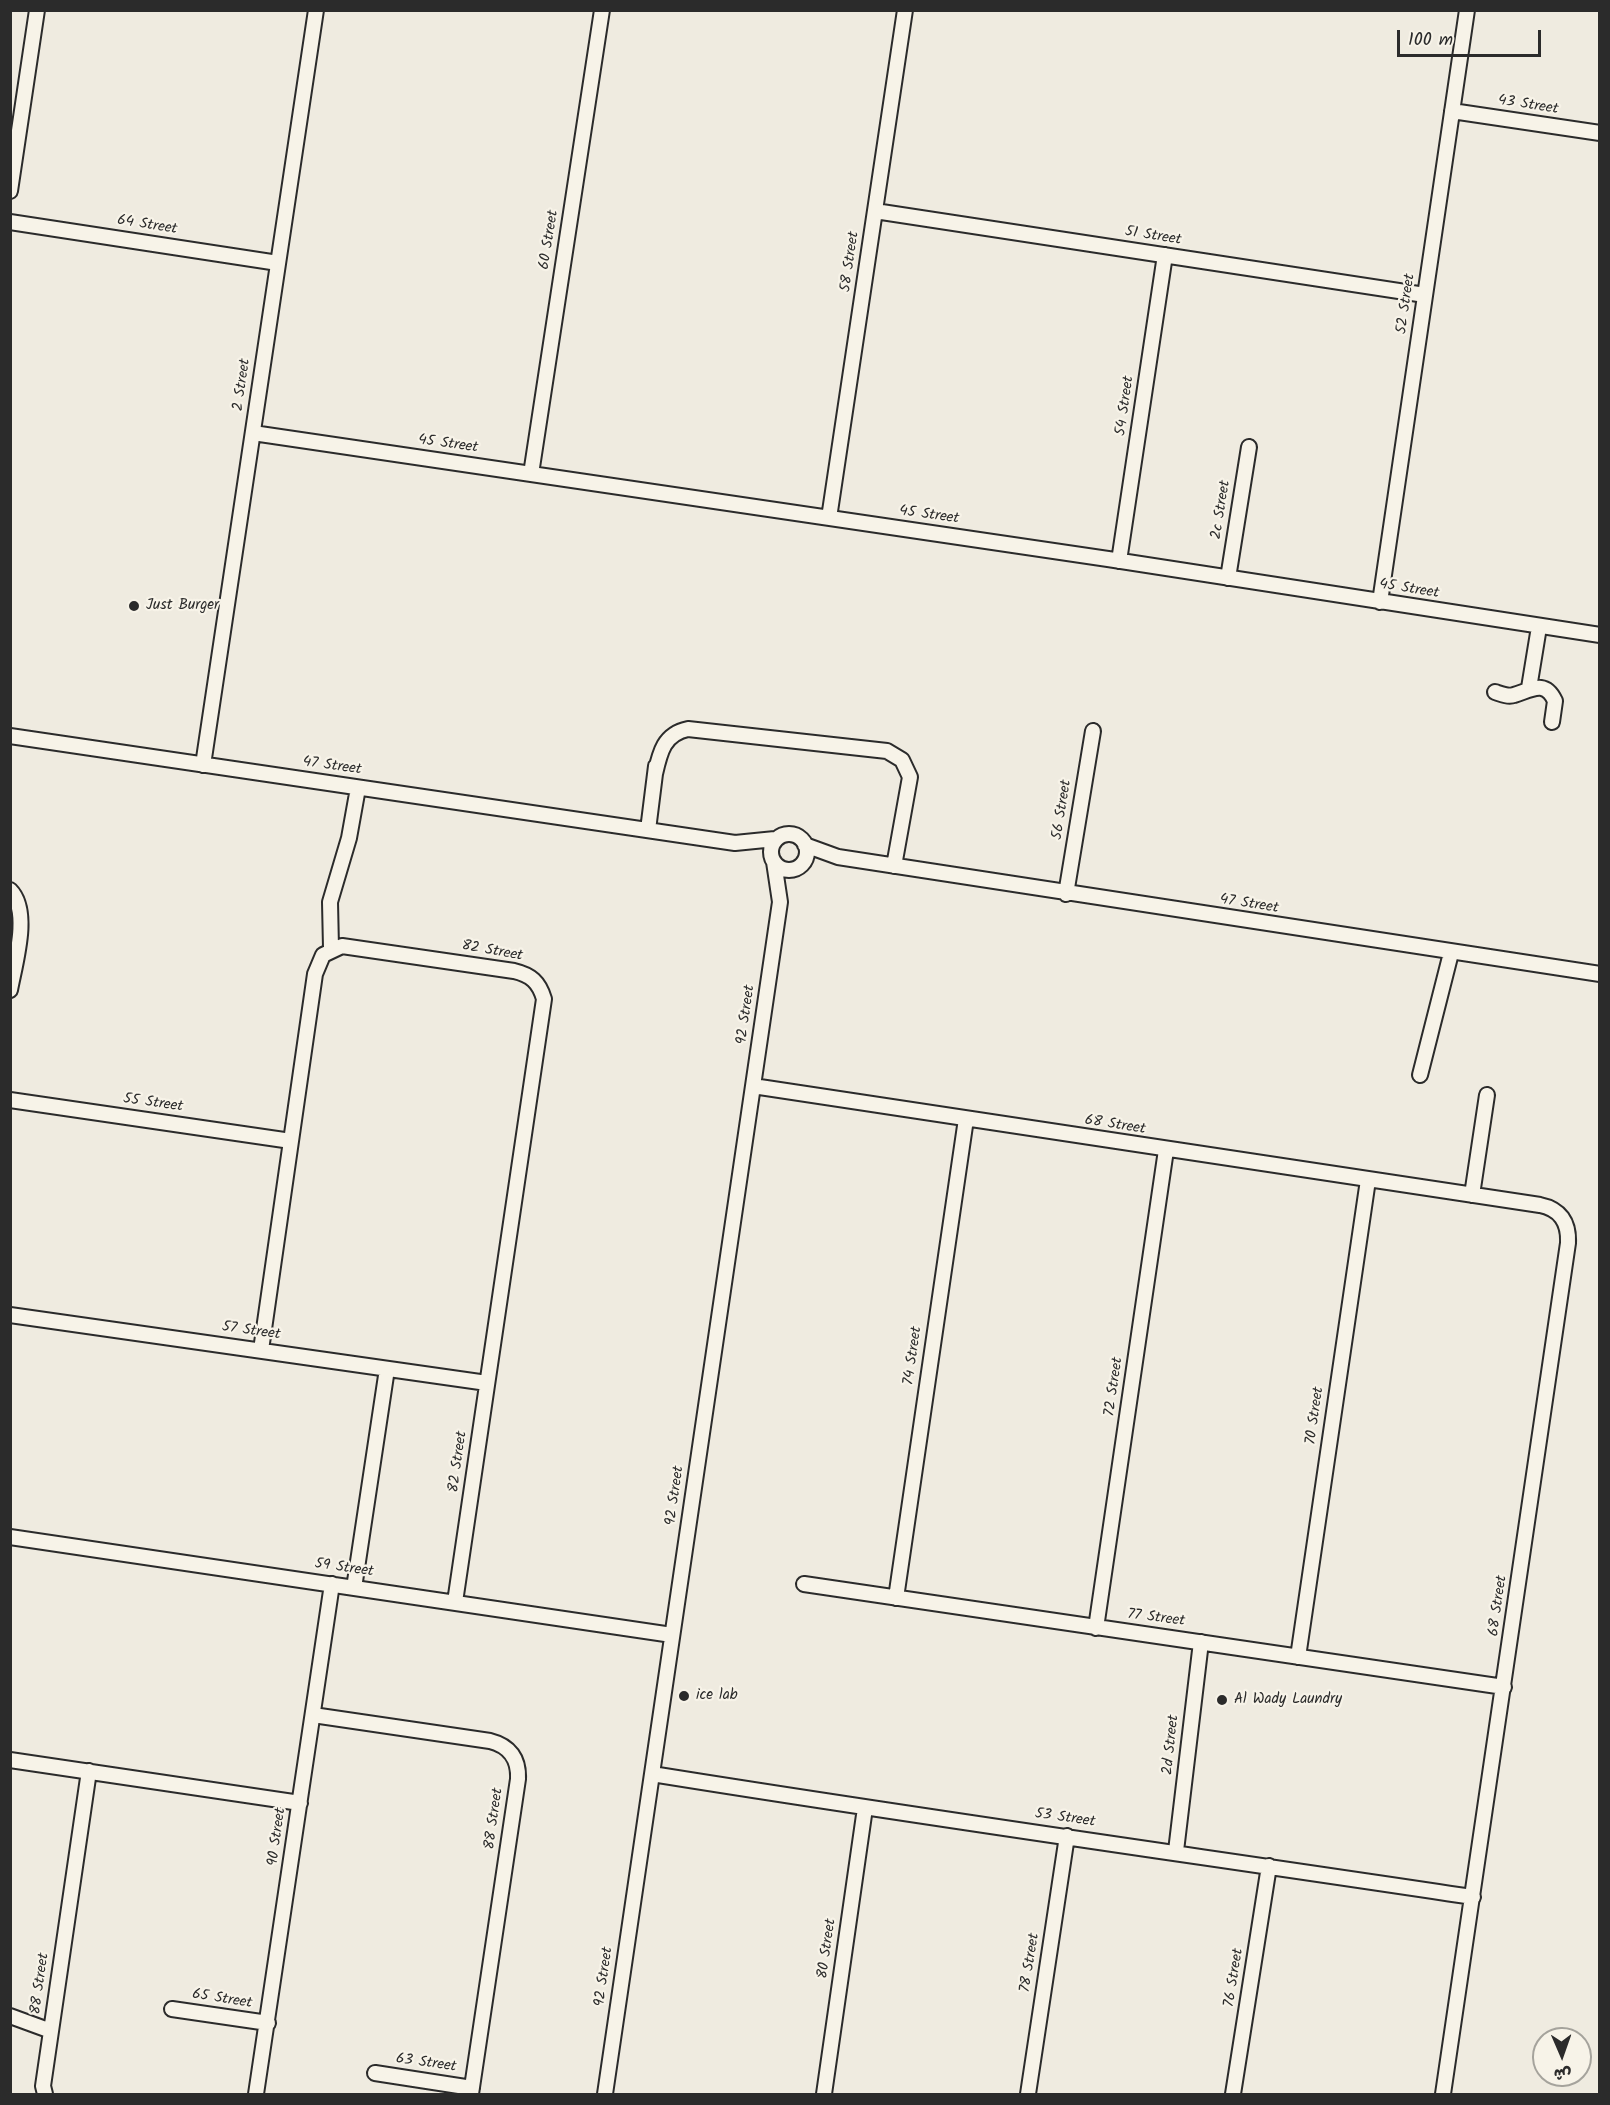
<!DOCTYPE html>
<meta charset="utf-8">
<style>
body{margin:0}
#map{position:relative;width:1610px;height:2105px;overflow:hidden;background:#efebe0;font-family:Kalam,"Playpen Sans Arabic",sans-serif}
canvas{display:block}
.frame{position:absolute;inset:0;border:12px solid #2b2b2b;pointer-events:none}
.north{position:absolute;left:1532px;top:2027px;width:60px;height:60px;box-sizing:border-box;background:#f7f3e8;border:2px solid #a5a39c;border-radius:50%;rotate:178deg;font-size:16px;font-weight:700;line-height:24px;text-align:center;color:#2b2b2b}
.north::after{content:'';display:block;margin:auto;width:21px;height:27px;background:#2b2b2b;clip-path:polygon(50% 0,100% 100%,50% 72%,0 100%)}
.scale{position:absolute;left:1397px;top:30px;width:144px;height:27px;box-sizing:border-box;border:3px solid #2b2b2b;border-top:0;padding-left:8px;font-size:18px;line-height:21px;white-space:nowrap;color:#2b2b2b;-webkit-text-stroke:4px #f7f3e8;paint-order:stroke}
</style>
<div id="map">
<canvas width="1610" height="2105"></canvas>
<div class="frame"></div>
<div class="north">ش</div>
<div class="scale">100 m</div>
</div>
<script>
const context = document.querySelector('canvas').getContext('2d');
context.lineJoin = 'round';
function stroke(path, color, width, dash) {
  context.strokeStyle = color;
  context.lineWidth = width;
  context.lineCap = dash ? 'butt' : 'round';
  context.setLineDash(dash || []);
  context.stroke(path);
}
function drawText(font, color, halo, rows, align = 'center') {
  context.font = font + ' Kalam,sans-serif';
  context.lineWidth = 4.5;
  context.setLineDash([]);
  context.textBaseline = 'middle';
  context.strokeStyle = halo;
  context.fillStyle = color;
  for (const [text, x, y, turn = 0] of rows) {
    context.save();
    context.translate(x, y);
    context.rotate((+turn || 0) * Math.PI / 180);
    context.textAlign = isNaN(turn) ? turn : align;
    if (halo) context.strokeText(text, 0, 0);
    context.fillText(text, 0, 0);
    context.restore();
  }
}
const minor = new Path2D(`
 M1452,111L1600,133
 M10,191L37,10
 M875,211L1425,295
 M10,222L278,263
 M253,433L1108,559L1600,635
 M531,474L602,10
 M829,518L905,10
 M1119,561L1165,255
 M1228,578L1249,447
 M1380,602L1467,10
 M1529,688L1539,627
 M1495,692C1501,694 1508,697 1514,695C1531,690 1545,679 1555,701L1552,722
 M10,736L735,843L775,839
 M203,765L316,10
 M655,774C660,752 664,734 688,729L887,751L902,760L910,777L894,866
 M648,830L656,766
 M771 852a18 18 0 1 1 36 0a18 18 0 1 1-36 0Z
 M805,845L838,857L1600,974
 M10,890C31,911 15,963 10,990
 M1066,894L1093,731
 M331,948L330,902L349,838L358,788
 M1420,1075L1451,953
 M753,1086L1540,1205C1560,1209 1569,1222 1568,1243L1443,2094
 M10,1100L291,1141
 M1472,1195L1487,1095
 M10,1315L487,1383
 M261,1350L315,974L323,955L342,946L514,971C531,975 539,982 544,999L455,1602
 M10,1537L672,1635
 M804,1584L1504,1687
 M354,1588L387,1369
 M896,1598L966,1119
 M1096,1628L1166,1150
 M1298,1657L1368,1180
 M313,1715L490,1741C510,1746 519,1759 518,1779L471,2094
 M10,1760L300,1803
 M652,1774C925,1818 1199,1856 1473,1897
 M1176,1851L1201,1642
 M172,2009L268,2023
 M10,2016L51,2031
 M375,2073L472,2088
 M45,2094L43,2086L89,1771
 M256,2094L332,1584
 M605,2094L780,902L774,862
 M824,2094L865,1808
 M1028,2094L1067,1836
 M1233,2094L1269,1866`);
const markers = [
 [134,606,6,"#2b2b2b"],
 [684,1696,6,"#2b2b2b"],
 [1222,1700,6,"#2b2b2b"]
];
const streetNames = [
 ["43 Street",1528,106,9],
 ["64 Street",147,226,9],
 ["51 Street",1153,237,9],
 ["60 Street",550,240,-81],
 ["58 Street",851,262,-82],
 ["52 Street",1407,304,-82],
 ["2 Street",243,385,-82],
 ["54 Street",1126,406,-82],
 ["45 Street",448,445,8],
 ["2c Street",1222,510,-81],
 ["45 Street",929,516,8],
 ["45 Street",1409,590,9],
 ["47 Street",332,767,8],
 ["56 Street",1063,810,-81],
 ["47 Street",1249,905,9],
 ["82 Street",492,952,10],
 ["92 Street",747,1015,-82],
 ["55 Street",153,1104,8],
 ["68 Street",1115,1126,9],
 ["57 Street",251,1332,8],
 ["74 Street",914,1356,-82],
 ["72 Street",1115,1387,-82],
 ["70 Street",1316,1416,-82],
 ["82 Street",459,1462,-82],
 ["92 Street",676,1496,-82],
 ["59 Street",344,1569,8],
 ["68 Street",1499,1606,-82],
 ["77 Street",1156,1619,7],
 ["2d Street",1172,1745,-84],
 ["88 Street",495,1819,-82],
 ["53 Street",1065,1819,8],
 ["90 Street",278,1837,-82],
 ["80 Street",828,1949,-82],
 ["78 Street",1031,1963,-81],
 ["92 Street",605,1977,-82],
 ["76 Street",1235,1978,-81],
 ["88 Street",41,1984,-82],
 ["65 Street",222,2000,9],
 ["63 Street",426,2064,8]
];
const poiNames = [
 ["Just Burger",146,606],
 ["ice lab",696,1696],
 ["Al Wady Laundry",1234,1700]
];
stroke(minor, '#2b2b2b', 18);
stroke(minor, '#f7f3e8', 14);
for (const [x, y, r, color] of markers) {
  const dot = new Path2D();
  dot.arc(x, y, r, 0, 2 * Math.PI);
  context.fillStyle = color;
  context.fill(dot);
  stroke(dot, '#f7f3e8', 2);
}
drawText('15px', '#2b2b2b', '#f7f3e8', streetNames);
drawText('15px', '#2b2b2b', '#f7f3e8', poiNames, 'left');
</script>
